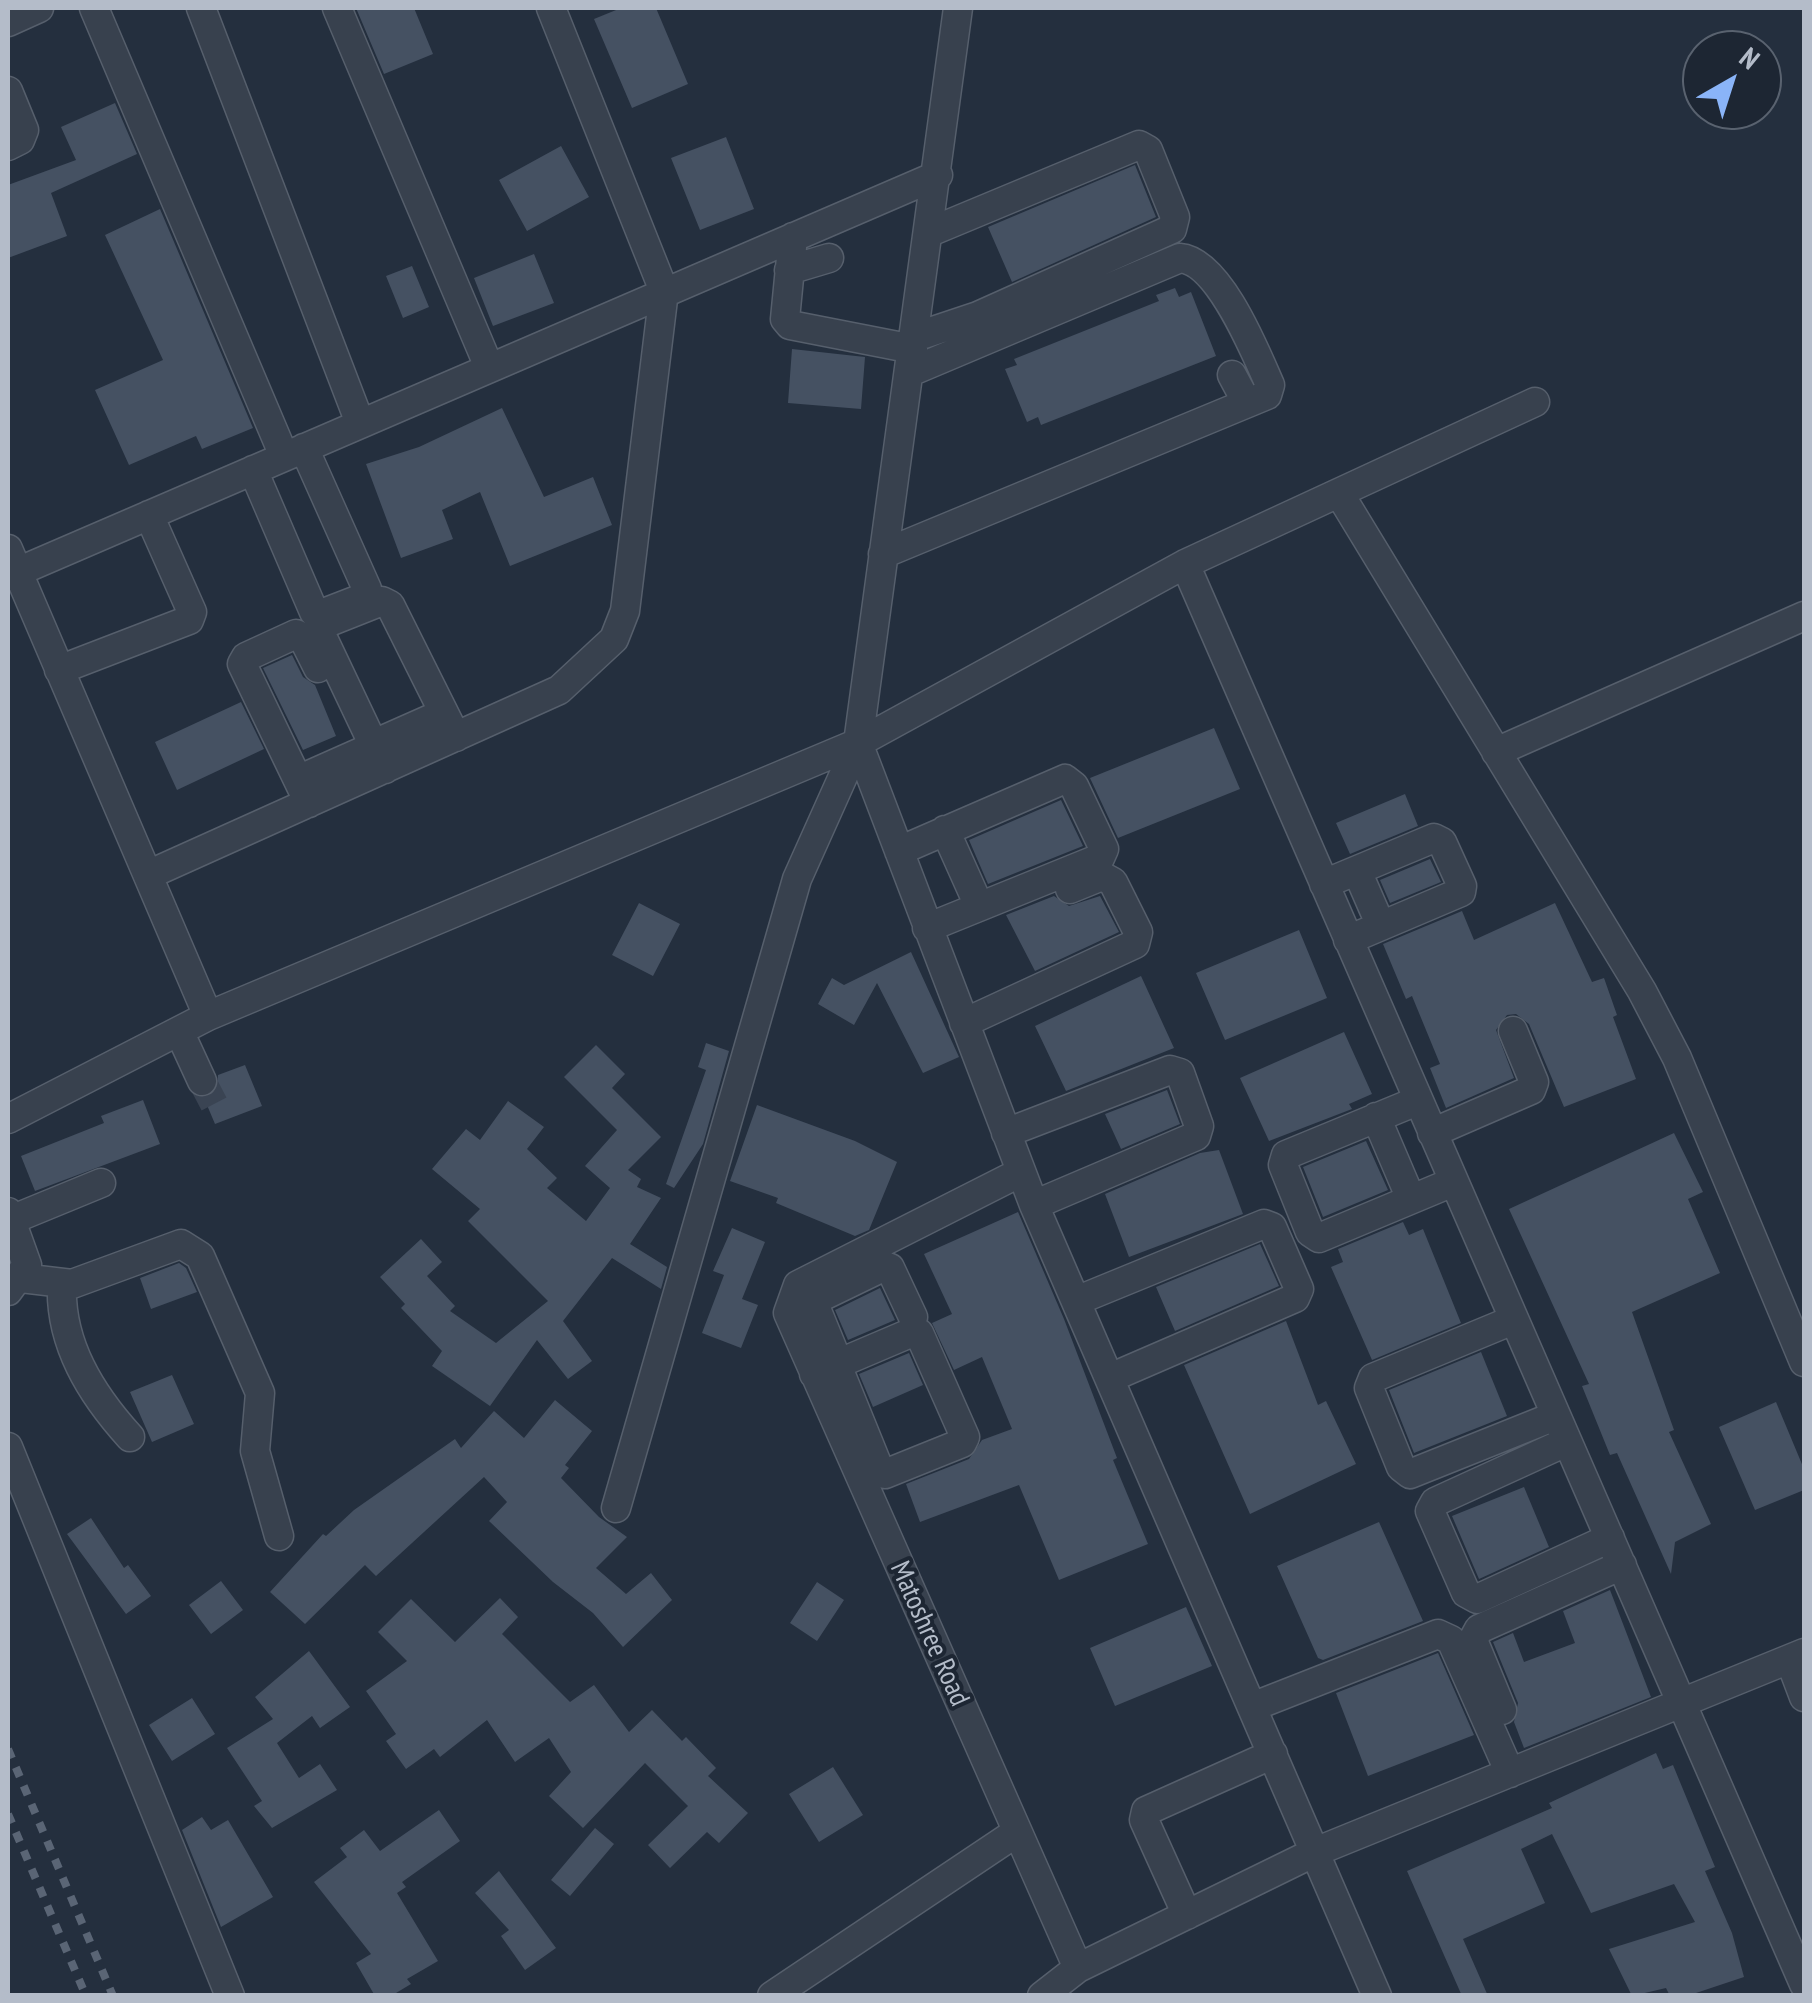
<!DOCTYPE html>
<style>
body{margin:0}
#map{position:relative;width:1812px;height:2003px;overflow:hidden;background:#242f3e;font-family:"PT Sans Narrow",sans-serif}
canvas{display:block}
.frame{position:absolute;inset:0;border:10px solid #b4bcc9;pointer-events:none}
.north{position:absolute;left:1682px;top:30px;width:100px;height:100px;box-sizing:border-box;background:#1d2633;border:2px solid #59626f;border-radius:50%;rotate:39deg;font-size:28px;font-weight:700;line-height:40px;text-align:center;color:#b4bcc9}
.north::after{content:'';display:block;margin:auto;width:35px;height:45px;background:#8ab4f8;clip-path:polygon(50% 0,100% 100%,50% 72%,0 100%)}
</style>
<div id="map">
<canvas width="1812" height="2003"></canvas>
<div class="frame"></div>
<div class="north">N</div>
</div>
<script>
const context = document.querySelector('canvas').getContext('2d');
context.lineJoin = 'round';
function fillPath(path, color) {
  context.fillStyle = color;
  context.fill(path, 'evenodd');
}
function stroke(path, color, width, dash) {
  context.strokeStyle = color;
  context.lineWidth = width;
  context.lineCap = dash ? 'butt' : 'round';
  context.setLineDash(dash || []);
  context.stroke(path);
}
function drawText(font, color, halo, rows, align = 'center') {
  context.font = font + ' "PT Sans Narrow",sans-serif';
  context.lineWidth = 8;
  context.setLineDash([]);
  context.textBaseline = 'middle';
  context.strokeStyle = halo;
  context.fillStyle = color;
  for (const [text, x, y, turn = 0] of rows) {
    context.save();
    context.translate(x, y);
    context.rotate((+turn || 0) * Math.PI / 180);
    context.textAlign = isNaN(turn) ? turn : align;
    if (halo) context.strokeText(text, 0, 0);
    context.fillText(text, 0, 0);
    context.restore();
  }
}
const building = new Path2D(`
 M356,8H414L433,54L384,74Z
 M621,8H656L688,84L632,108L594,19Z
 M115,103L137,154L51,193L67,236L8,258V185L76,160L61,127Z
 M726,137L754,209L700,230L671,158Z
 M561,146L589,197L527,231L499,180Z
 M1135,165L1156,217L1012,282L988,227Z
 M160,209L253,428L202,449L196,436L129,465L95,390L163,360L105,235Z
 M534,254L554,303L493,326L474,278Z
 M412,266L429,307L403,318L386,276Z
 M1175,288L1179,297L1191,292L1216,356L1041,425L1038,417L1027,422L1005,369L1017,365L1014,359L1159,301L1156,295Z
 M792,349L865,357L861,409L788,403Z
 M502,408L544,497L593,477L612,525L510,566L480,492L442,510L453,539L401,558L366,464L419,447Z
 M292,655L303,677L315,685L336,736L303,750L263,668Z
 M241,702L264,749L177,790L155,742Z
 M1214,728L1240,789L1118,838L1090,778Z
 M1405,794L1418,826L1350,854L1336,823Z
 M1061,800L1083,846L988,884L969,840Z
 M1430,859L1441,882L1390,903L1380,880Z
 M1054,896L1069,906L1100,896L1119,932L1035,971L1006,915Z
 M639,903L680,924L653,976L612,955Z
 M1555,903L1592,982L1604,978L1617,1015L1613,1017L1636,1079L1564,1107L1529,1024L1516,1014L1507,1015L1496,1030L1514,1078L1446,1108L1430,1068L1440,1064L1412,996L1406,999L1383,944L1462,911L1474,940Z
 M1299,930L1327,998L1225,1040L1196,973Z
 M911,952L959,1057L923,1073L877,983L854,1025L818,1004L832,978L844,985Z
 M1141,976L1174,1048L1066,1091L1035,1026Z
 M1344,1032L1372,1094L1349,1104L1352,1109L1269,1141L1240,1078Z
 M706,1043L729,1051L703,1144L674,1188L666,1184L706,1070L698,1067Z
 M596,1045L625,1074L612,1088L661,1137L628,1170L641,1179L637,1187L661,1198L630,1244L667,1267L661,1289L612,1258L563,1321L592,1361L568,1379L537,1340L490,1406L432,1366L442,1351L401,1308L405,1304L380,1277L421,1239L442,1262L427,1276L455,1306L450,1311L496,1343L548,1301L468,1221L480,1209L432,1169L466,1129L480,1140L508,1101L544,1127L527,1149L557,1178L547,1188L586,1221L610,1188L585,1166L617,1130L564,1077Z
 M245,1065L262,1106L215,1124L204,1098L217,1090L218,1075Z
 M1167,1090L1180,1124L1121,1149L1105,1114Z
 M143,1100L160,1144L35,1191L21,1156L104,1123L101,1116Z
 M757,1105L855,1141L897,1162L869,1230L855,1236L776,1203L778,1198L730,1181Z
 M1674,1133L1703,1192L1688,1199L1720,1273L1632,1312L1674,1430L1669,1432L1711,1524L1675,1542L1671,1574L1617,1453L1610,1455L1582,1386L1589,1384L1509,1209Z
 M1366,1141L1388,1190L1323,1217L1303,1167Z
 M1219,1150L1243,1214L1129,1257L1105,1194L1200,1153Z
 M1018,1212L1064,1319L1117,1458L1113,1460L1148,1544L1059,1580L1019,1485L920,1522L906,1484L969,1459L982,1440L1012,1429L982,1357L954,1370L932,1323L952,1314L924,1254Z
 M1403,1222L1409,1235L1423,1229L1461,1323L1372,1360L1331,1267L1343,1262L1338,1249Z
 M732,1228L765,1242L742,1299L758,1305L741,1348L702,1333L724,1275L713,1271Z
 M1260,1244L1279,1286L1175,1331L1156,1287Z
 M179,1263L186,1268L197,1292L151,1309L140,1278Z
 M880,1288L895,1320L848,1340L835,1310Z
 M1286,1321L1318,1405L1326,1401L1356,1464L1250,1514L1184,1365Z
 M1481,1352L1507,1416L1414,1453L1389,1390Z
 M909,1353L923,1385L873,1407L859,1374Z
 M172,1375L194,1424L152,1442L130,1392Z
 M555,1400L592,1431L565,1465L569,1468L561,1478L599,1517L627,1537L596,1568L626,1594L651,1573L672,1600L623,1647L593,1613L553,1582L489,1521L507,1502L484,1477L376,1576L365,1565L305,1624L270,1592L323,1534L326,1536L354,1510L455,1439L461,1448L494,1411L524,1438Z
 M1776,1402L1804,1469V1490L1755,1510L1719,1427Z
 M1524,1487L1549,1547L1479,1579L1452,1516Z
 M91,1518L124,1568L128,1565L151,1596L126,1614L67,1534Z
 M1379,1522L1423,1621L1323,1660L1318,1658L1277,1566Z
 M221,1581L243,1610L211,1634L189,1605Z
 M817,1582L844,1600L817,1641L790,1623Z
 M1610,1590L1651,1697L1524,1748L1514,1722L1518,1703L1493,1642L1513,1633L1524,1662L1575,1643L1563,1611Z
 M500,1598L518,1617L502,1634L570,1702L594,1685L629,1732L652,1710L682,1741L686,1737L716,1768L708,1776L748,1813L719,1843L707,1832L670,1868L648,1845L688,1806L645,1763L583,1828L549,1796L571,1772L549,1738L515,1762L487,1720L440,1757L434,1749L406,1769L386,1741L396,1734L366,1691L407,1661L378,1632L411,1599L455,1642Z
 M1186,1607L1212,1666L1115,1706L1090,1648Z
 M309,1651L350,1707L320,1728L312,1716L277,1743L299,1778L320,1764L337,1790L272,1828L254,1806L262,1801L227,1748L273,1719L255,1697Z
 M1438,1653L1474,1735L1368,1776L1336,1693Z
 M192,1698L215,1734L172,1761L149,1725Z
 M1656,1753L1663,1769L1673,1765L1715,1867L1705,1871L1732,1933L1744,1977L1687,1996H1670L1666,1988L1632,1996L1609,1949L1695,1922L1674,1884L1591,1913L1552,1834L1521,1849L1545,1903L1463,1939L1488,1996H1462L1407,1871L1552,1808L1549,1803Z
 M833,1767L863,1815L819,1842L789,1794Z
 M439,1810L460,1841L402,1882L406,1887L397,1893L438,1961L407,1979L411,1984L391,1996H375L356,1963L371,1954L314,1882L347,1857L340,1848L364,1830L380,1851Z
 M202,1817L211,1830L228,1820L273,1897L221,1927L182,1830Z
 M595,1828L614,1844L570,1896L551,1880Z
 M499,1871L556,1948L525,1970L501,1936L509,1930L475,1893Z`);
const minorTunnel = new Path2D(`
 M202,1081L214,1104`);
const minor = new Path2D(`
 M94,8L284,456
 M201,8L360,423
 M337,8L489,367
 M8,22L39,8
 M8,91L24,130L20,140L8,146
 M793,237L785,319L790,325L913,349
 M789,270L829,258
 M915,337L978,316L1172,229L1175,217L1148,150L1139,145L930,232
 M1232,375L1247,403
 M253,470L314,612L321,614L365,597L367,589L304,448
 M1339,493L1642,991L1677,1058L1804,1362
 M8,549L208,1016
 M883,554L1267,395L1270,385C1255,351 1219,261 1180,258L910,372
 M1185,564L1804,1984
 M8,576L938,175
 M59,670L189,620L192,612L149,515
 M858,743L1034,1205L1377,1996
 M374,744L444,713
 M1496,752L1804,616
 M385,769L320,632L324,624L382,601L390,605L456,737
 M298,780L361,752
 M309,803L242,664L246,657L296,634L303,638L318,668
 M945,830L979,906
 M899,851L1065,779L1074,786L1104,849L1100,858L927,928
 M1357,871L1381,926
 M148,875L559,690L614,639L625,611L664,291L551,8
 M1324,884L1434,838L1442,842L1462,886L1461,892L1348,940
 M964,1023L1135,944L1138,932L1113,882L1102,876L1070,889
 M179,1031L202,1081
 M1417,1101L1286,1155L1283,1165L1310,1232L1319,1238L1453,1182
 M1376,1117L1411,1199
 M8,1119L208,1016L858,743L1185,564L1535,402
 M1006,1133L1170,1070L1180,1073L1199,1126L1196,1136L1034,1205
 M1432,1133L1531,1090L1534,1082L1513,1031
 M1021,1172L798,1285L788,1313L1078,1968
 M8,1212L27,1265L8,1291
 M11,1220L101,1183
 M21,1278L72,1284L181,1244L200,1256L260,1393L255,1451L279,1536
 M62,1283C59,1343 91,1394 130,1437
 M813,1301L833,1350
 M1076,1301L1264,1224L1272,1227L1299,1289L1295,1298L1110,1378
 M788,1313L885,1266L890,1268L913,1317
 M1513,1320L1373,1378L1369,1388L1401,1467L1410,1474L1555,1416
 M814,1374L915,1331L919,1333L965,1437L962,1443L885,1474L880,1471L837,1365
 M1566,1442L1435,1502L1430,1511L1466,1593L1477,1599L1610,1538
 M8,1447L230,1996
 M616,1508L797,879L858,743L958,8
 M1790,1660L1804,1697
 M1252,1707L1438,1634L1451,1640L1510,1773
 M1502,1710L1473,1640L1479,1629L1622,1565
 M1187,1915L1144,1820L1146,1811L1273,1754
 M772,1996L1017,1832
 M1042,1996L1078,1968L1315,1852L1804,1653`);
const rail = new Path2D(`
 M8,1749L113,1996
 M8,1814L86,1996`);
const streetNames = [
 ["Matoshree Road",929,1634,66]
];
fillPath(building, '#455162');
stroke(minorTunnel, '#3a4453', 28, [28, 14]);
stroke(minor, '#565f6c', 31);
stroke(minor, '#38414e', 28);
stroke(rail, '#5a6575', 8, [10, 10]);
drawText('28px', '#b4bcc9', '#1d2633', streetNames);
</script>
